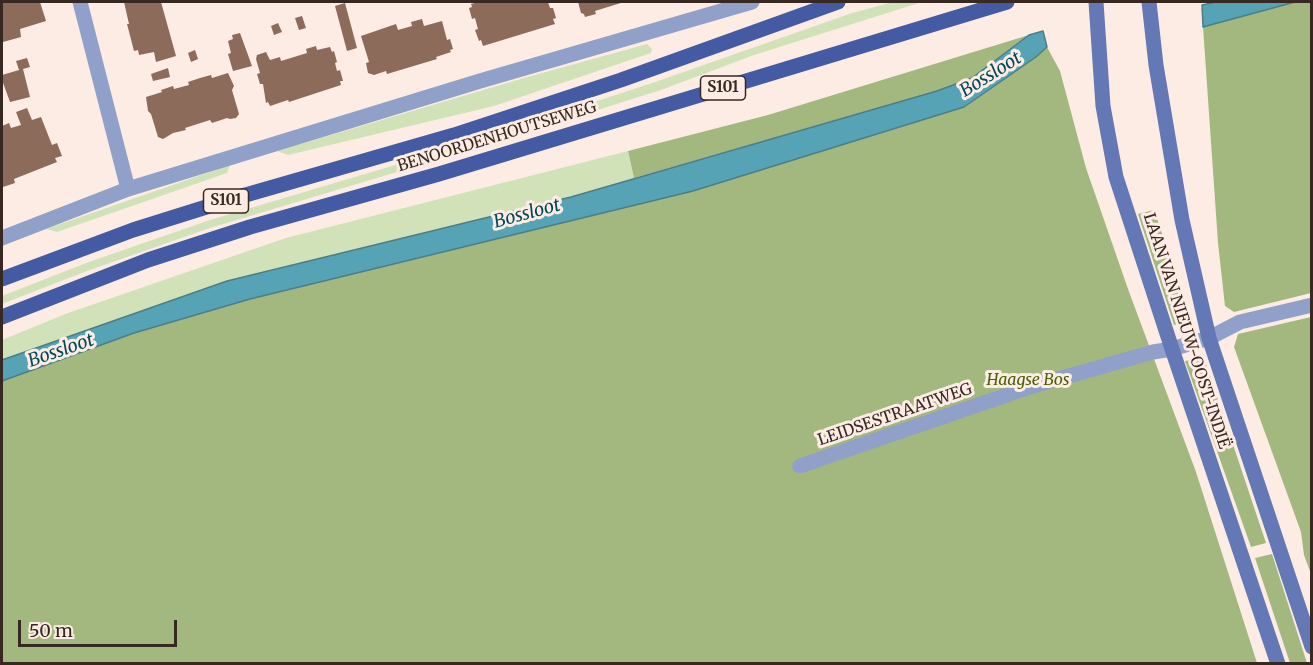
<!DOCTYPE html>
<meta charset="utf-8">
<style>
body{margin:0}
#map{position:relative;width:1313px;height:665px;overflow:hidden;background:#fcece4;font-family:Merriweather,serif}
canvas{display:block}
.frame{position:absolute;inset:0;border:3px solid #372922;pointer-events:none}
.scale{position:absolute;left:18px;top:620px;width:159px;height:27px;box-sizing:border-box;border:3px solid #372922;border-top:0;padding-left:8px;font-size:18px;line-height:21px;white-space:nowrap;color:#372922;-webkit-text-stroke:4px #fcece4;paint-order:stroke}
</style>
<div id="map">
<canvas width="1313" height="665"></canvas>
<div class="frame"></div>
<div class="scale">50 m</div>
</div>
<script>
const context = document.querySelector('canvas').getContext('2d');
context.lineJoin = 'round';
function fillPath(path, color) {
  context.fillStyle = color;
  context.fill(path, 'evenodd');
}
function stroke(path, color, width, dash) {
  context.strokeStyle = color;
  context.lineWidth = width;
  context.lineCap = dash ? 'butt' : 'round';
  context.setLineDash(dash || []);
  context.stroke(path);
}
function drawText(font, color, halo, rows, align = 'center') {
  context.font = font + ' Merriweather,serif';
  context.lineWidth = 6;
  context.setLineDash([]);
  context.textBaseline = 'middle';
  context.strokeStyle = halo;
  context.fillStyle = color;
  for (const [text, x, y, turn = 0] of rows) {
    context.save();
    context.translate(x, y);
    context.rotate((+turn || 0) * Math.PI / 180);
    context.textAlign = isNaN(turn) ? turn : align;
    if (halo) context.strokeText(text, 0, 0);
    context.fillText(text, 0, 0);
    context.restore();
  }
}
const green = new Path2D(`
 M893,2H922L754,55L661,90L477,148L210,228L87,271L2,304V296L86,263L210,220L476,141L658,81L852,13Z
 M647,44L652,49L651,53L494,106L288,155L277,151L517,80Z
 M628,151L634,178L571,197L227,281L2,360V340L68,313L286,238Z
 M230,165L227,173L57,232L46,229Z`);
const forest = new Path2D(`
 M1295,2H1311V293L1234,312L1225,306L1218,243L1203,27Z
 M1029,35L982,72L972,78L937,91L634,178L628,151L768,115Z
 M1047,47L1060,71L1086,168L1128,289L1196,472L1257,663H2V381L134,333L250,299L693,191L964,107L1036,57Z
 M1154,210L1192,321L1174,325L1138,214Z
 M1311,317H1312L1311,574L1304,555L1301,532L1234,347L1238,334Z
 M1204,358L1266,543L1251,547L1185,361Z
 M1272,554L1307,663H1290L1255,558Z`);
const water = new Path2D(`
 M1216,2H1295L1203,27L1202,5Z
 M1043,31L1047,47L1036,57L964,107L693,191L250,299L134,333L2,381V360L227,281L571,197L937,91L972,78L1029,35Z`);
const building = new Path2D(`
 M2,2H40L46,21L20,29L21,37L3,42Z
 M124,2H161L176,56L156,62L154,52L139,55L138,50L134,51L127,24H129Z
 M478,2H548L550,8H553L556,18L553,19L555,24L483,46L481,40L479,41L475,30L478,29L475,18L472,19L469,8L472,7L471,4Z
 M578,2H624L595,11L596,14L585,17L584,14L581,13Z
 M345,3L357,48L347,51L335,6Z
 M302,16L306,28L299,30L295,18Z
 M422,19L424,26L442,21L447,40L450,39L453,49L450,50L451,52L436,57L437,59L387,74L386,71L374,75L368,73L366,63L369,62L361,36L396,24L398,30L412,26L411,22Z
 M278,23L282,32L274,35L271,26Z
 M240,33L252,66L233,71L228,54L231,53L228,41L233,39L232,35Z
 M316,46L317,50L330,47L332,52L334,51L337,62L335,63L337,71L340,70L343,81H340L341,85L289,102L288,100L270,106L268,102L266,103L263,84H260L257,74L260,73L256,59L257,55L266,52L270,60L280,57L281,61L307,53L306,49Z
 M195,50L198,59L191,62L188,53Z
 M27,58L30,67L23,69L30,97L10,102L2,80V75L19,70L16,61Z
 M168,68L170,77L153,81L151,74Z
 M228,73L234,86L232,90L239,114L236,118L230,119L227,118L212,123L210,120L185,128L186,130L173,133L163,139L158,137L151,114L148,111L146,97L162,92L161,90L173,86L174,89L189,85L188,82L200,78L211,75L212,78Z
 M27,108L32,120L41,117L52,145L57,143L62,156L55,158L57,162L14,179L15,183L3,187L2,183V126L9,123L11,128L21,125L16,112Z`);
const minor = new Path2D(`
 M80,2L128,189
 M2,238L128,189L480,81L752,2
 M800,466L1030,387L1153,352L1172,349L1209,338L1240,322L1312,305`);
const secondary = new Path2D(`
 M1096,2L1103,106L1116,177L1172,349L1278,664
 M1149,2L1156,65L1182,220L1209,338L1312,647`);
const primary = new Path2D(`
 M2,279L133,230L235,198L454,135L621,80L838,2
 M2,317L148,260L250,227L439,174L1007,2`);
const shields = [
 [723,88,45],
 [226,201,45]
];
const shieldNames = [
 ["S101",723,88],
 ["S101",226,201]
];
const streetNames = [
 ["BENOORDENHOUTSEWEG",497,137,-17],
 ["LAAN VAN NIEUW-OOST-INDIË",1186,331,72],
 ["LEIDSESTRAATWEG",895,415,-19]
];
const parkNames = [
 ["Haagse Bos",1028,380]
];
const waterNames = [
 ["Bossloot",991,75,-32],
 ["Bossloot",527,214,-15],
 ["Bossloot",61,351,-19]
];
fillPath(green, '#d2e2b8');
fillPath(forest, '#a3b87f');
fillPath(water, '#55a3b5');
stroke(water, '#4c7e89', 1.5);
fillPath(building, '#8c6b5a');
stroke(minor, '#90a0c9', 15);
stroke(secondary, '#6378b4', 15);
stroke(primary, '#445aa3', 15);
for (const [x, y, w] of shields) {
  const box = new Path2D();
  box.roundRect(x - w / 2, y - 12, w, 24, 4.5);
  context.fillStyle = '#fcece4';
  context.fill(box);
  stroke(box, '#372922', 1.5);
}
drawText('bold 15px', '#372922', null, shieldNames);
drawText('16px', '#372922', '#fcece4', streetNames);
drawText('italic 16px', '#496006', '#fcece4', parkNames);
drawText('italic 18px', '#004956', '#fcece4', waterNames);
</script>
